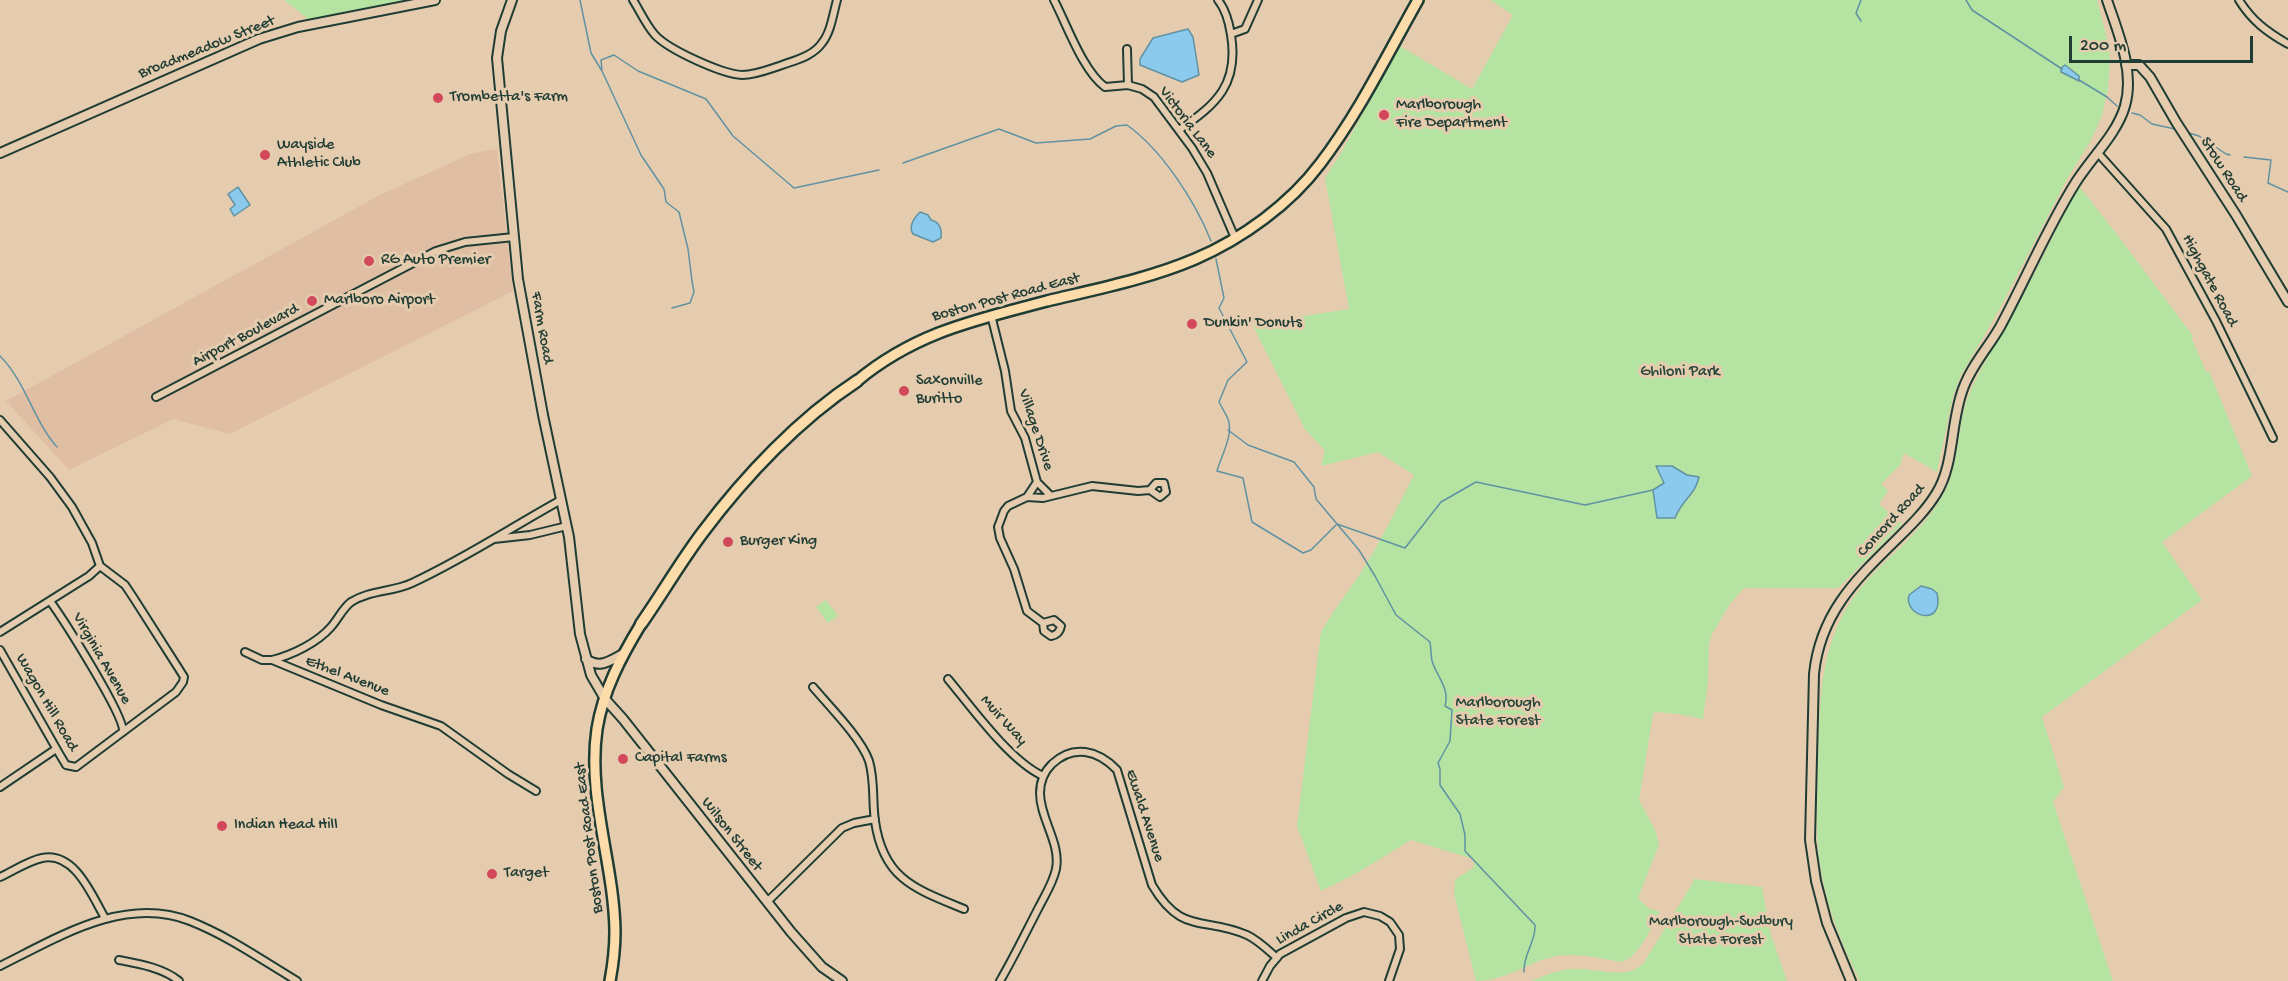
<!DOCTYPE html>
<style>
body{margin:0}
#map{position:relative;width:2288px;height:981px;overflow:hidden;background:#e6ccae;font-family:"Gochi Hand",sans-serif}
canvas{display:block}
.scale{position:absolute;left:2069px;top:36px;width:184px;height:27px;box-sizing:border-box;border:3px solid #1f3d34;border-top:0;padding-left:8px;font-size:18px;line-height:21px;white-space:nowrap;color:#1f3d34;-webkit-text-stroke:4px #e6ccae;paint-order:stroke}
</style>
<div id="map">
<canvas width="2288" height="981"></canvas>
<div class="scale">200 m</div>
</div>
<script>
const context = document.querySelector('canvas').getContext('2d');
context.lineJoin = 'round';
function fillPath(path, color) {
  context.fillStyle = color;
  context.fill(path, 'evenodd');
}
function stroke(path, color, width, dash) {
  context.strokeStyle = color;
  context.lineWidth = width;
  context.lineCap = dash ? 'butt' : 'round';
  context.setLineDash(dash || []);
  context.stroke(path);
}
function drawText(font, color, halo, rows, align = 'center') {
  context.font = font + ' "Gochi Hand",sans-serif';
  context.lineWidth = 6;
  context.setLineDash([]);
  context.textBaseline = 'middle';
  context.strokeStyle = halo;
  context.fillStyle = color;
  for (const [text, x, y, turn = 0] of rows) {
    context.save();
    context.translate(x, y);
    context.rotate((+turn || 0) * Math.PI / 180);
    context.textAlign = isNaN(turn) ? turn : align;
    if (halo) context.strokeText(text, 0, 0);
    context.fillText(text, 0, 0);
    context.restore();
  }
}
const built = new Path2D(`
 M497,149L513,291L230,434L173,419L69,470L6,401L380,195L470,154Z`);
const green = new Path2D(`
 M284,0H406L308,19Z
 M1490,0H2097L2107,39L2110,59L2108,89L2102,116L2091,140L2067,179L1999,310L1961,375L1953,396L1937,472L1904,453L1900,465L1881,484L1888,491L1879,504L1902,524L1838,588H1744L1730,604L1712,634L1709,643L1708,682L1703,719L1678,714L1655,712L1653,714L1639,800L1656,832L1659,845L1638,898L1648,908L1660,912C1652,926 1638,959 1621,962C1597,958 1576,952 1552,957C1525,964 1504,981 1476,981L1454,894L1455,880L1474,867L1473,859L1411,840L1357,873L1321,891L1297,826L1321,632C1333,611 1347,593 1360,574C1380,542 1397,508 1414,475L1378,452L1321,466L1325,451L1305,429L1252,324L1349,309L1325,178L1341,153L1400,46L1472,89L1513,15Z
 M2079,186L2119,237L2193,336L2192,339L2206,372L2209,371L2252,476L2162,542L2202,600L2042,717L2064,787L2053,802L2113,981H1860C1842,945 1828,909 1821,870C1815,837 1817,804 1818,771C1820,713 1817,655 1849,604C1877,561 1925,535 1947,487C1960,458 1957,424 1969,395C1980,367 1998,342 2012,315C2036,273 2056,229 2079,186Z
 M826,600L838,616L828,623L816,607Z
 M1694,879L1762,887L1770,932L1787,981H1531C1544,976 1557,970 1571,969C1595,967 1625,981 1643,964L1692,884Z`);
const water = new Path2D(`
 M1188,29L1193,37L1199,75L1182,82L1140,65V59L1153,38Z
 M2065,65L2079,76V81L2061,72V68Z
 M238,187L250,205L234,216L230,209L235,205L228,194Z
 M920,212L928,215L931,220C940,222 942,229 941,238L933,242L913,234C908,226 914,218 920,212Z
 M1656,466H1672L1687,475L1699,477C1695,496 1682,499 1675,518H1657L1653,490L1664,483Z
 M1921,586L1932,589L1937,593C1945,628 1903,617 1909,595Z`);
const stream = new Path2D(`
 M580,0L591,53L602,71L601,60L614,55L638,71L706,99L733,136L794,188L879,170
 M1966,0L1972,10L2062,69
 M1861,21L1856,13L1861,0
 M602,71L641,155L664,189L666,202L679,212L688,249L692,281L694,292L690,303L672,308
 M2079,80L2107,97L2117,106
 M2132,113L2140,115L2152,124L2175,129
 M2189,133L2199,136L2226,154L2230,155
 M2244,157L2271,160L2268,183L2288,192
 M903,163L999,129L1036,143L1090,139L1116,126L1127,125C1162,150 1195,201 1211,241
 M1216,259L1224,298L1219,308L1247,362L1228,380L1219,402C1222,408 1226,414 1228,419C1234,435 1221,456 1217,471L1243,478L1252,522L1303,553L1311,550L1337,524L1405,548L1441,502L1476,482L1585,505L1653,490
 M0,356C26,382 33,420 57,447
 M1228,430L1248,445L1294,462L1314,487L1316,499L1359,550L1375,576L1396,615L1430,642C1431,648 1431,655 1432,661C1437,677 1450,688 1445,706L1452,710L1450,741L1438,763L1440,769V785L1460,814L1465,835V851L1535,925C1536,942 1523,954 1524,972`);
const minor = new Path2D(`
 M633,0C640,11 646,25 655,35C669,50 722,74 742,75C756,75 770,69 782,65C796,60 813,56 822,43C831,32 833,14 837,0
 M1054,0C1067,25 1083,71 1105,87L1128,85L1142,89L1154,97L1192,148L1207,173L1235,238
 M2239,0C2252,21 2267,32 2288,44
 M1231,34L1245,29L1258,0
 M1127,49L1128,85
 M1179,130C1217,104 1239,84 1231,35C1229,22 1226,10 1218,0
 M2097,152L2166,229L2216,321L2273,438
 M991,315L1005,371L1011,411L1025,438L1037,482L1051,496
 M156,397L436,251L465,242L514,237
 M0,420L50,477L72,507L92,543L100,566L125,585L133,597L179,669L184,677L183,682L176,692L76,767L66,765L60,755L0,650
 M1027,497L1037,482
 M494,539L530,535L567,526
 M50,601C63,619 125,716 123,732
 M1043,623L1054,620L1061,626C1060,632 1057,635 1051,636L1044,631L1043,623L1027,611L1014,569L1000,538L998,527L1004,511L1008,506L1027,497L1043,498L1092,486L1138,491L1150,490L1160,497L1166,492L1164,483H1156L1150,490
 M0,632L89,576L100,566
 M245,652L262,660H272L381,705L441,726L508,774L536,791
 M272,660C292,655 317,643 331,627C338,619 343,608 351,602C370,590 393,592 412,583C464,559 512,527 561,500
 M948,679C972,708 1010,761 1043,776
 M813,687C829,706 861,738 869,761C875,781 872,801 875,821C883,879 915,889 964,909
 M0,787L56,749
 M0,877C13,871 28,861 42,858C75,851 92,896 105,918
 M767,902L842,828L854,823L875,819
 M119,960C140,964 163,968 179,981
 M0,966C57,938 124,895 190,921C228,936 262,960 297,981
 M1000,981C1014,957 1026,932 1039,907C1045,895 1053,883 1056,869C1061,843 1040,819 1040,793C1040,782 1044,772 1052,764C1073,744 1098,750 1117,770L1152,885C1182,936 1204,916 1247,935C1258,940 1268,950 1277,958
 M1262,981L1270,966L1280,954L1346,918L1364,912L1380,916L1390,922L1399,935L1400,949L1389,981`);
const tertiary = new Path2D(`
 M512,0L501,31L497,58L518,279L543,415L569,537L580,634L591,675L605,699L623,719L791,932L822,967L842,981
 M2126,65H2139L2150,77L2176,122L2236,215L2288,302
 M0,153L259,39L298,27L435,0
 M586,659C600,669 609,661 623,654
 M1851,981L1827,923L1816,881L1810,840L1814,674C1820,615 1854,581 1894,542C1909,527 1925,512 1936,494C1955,464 1950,423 1963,389C1971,366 1988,348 2000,327C2026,279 2047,228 2076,182C2091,158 2117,134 2125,106C2135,71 2118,33 2107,0`);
const primary = new Path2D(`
 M857,381C916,332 976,320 1047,301C1097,289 1148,279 1195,259C1242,239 1290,204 1320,164C1359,113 1387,55 1418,0
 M610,981C613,965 615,947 615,931C614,864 587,797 597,729C603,691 621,657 641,624`);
const trunk = new Path2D(`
 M641,624C662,594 681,561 703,532C745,476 799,419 857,381`);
const markers = [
 [438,98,6,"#d1495b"],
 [1384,115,6,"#d1495b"],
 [265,155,6,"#d1495b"],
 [369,261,6,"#d1495b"],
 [312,301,6,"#d1495b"],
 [1192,324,6,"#d1495b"],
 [904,391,6,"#d1495b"],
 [728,542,6,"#d1495b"],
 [623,759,6,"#d1495b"],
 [222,826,6,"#d1495b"],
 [492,874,6,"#d1495b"]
];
const streetNames = [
 ["Broadmeadow Street",207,48,-22],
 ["Victoria Lane",1187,123,53],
 ["Stow Road",2223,170,57],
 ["Highgate Road",2209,281,62],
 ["Boston Post Road East",1006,298,-15],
 ["Farm Road",541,328,80],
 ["Airport Boulevard",246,336,-28],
 ["Village Drive",1035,430,72],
 ["Concord Road",1892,521,-48],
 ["Virginia Avenue",101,659,60],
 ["Ethel Avenue",347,677,21],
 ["Wagon Hill Road",46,703,60],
 ["Muir Way",1003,721,48],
 ["Ewald Avenue",1144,816,72],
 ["Wilson Street",731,835,52],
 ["Boston Post Road East",590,838,-97],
 ["Linda Circle",1310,924,-29]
];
const poiNames = [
 ["Trombetta's Farm",450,98],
 ["Marlborough",1396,106],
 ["Fire Department",1396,124],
 ["Wayside",277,146],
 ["Athletic Club",277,164],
 ["RG Auto Premier",381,261],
 ["Marlboro Airport",324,301],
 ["Dunkin' Donuts",1204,324],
 ["Saxonville",916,382],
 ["Buritto",916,400],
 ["Burger King",740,542],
 ["Capital Farms",635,759],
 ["Indian Head Hill",234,826],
 ["Target",504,874]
];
const parkNames = [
 ["Ghiloni Park",1680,373],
 ["Marlborough",1498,704],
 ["State Forest",1498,722],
 ["Marlborough-Sudbury",1721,923],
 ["State Forest",1721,941]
];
fillPath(built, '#dfbea4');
fillPath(green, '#b4e3a2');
fillPath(water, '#8ccaed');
stroke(water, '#6092a3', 1.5);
stroke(stream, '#6092a3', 1.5);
stroke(minor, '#1f3d34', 10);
stroke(tertiary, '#1f3d34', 12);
stroke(primary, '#1f3d34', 14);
stroke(trunk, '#1f3d34', 15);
stroke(minor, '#e6ccae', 6);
stroke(tertiary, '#e6ccae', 8);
stroke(primary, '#fddcac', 9);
stroke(trunk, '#fddcac', 10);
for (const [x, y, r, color] of markers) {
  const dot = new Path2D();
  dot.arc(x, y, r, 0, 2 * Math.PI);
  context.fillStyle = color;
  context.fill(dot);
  stroke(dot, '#e6ccae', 2);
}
drawText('16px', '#1f3d34', '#e6ccae', streetNames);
drawText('16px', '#1f3d34', '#e6ccae', poiNames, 'left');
drawText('16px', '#26453a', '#e6ccae', parkNames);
</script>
